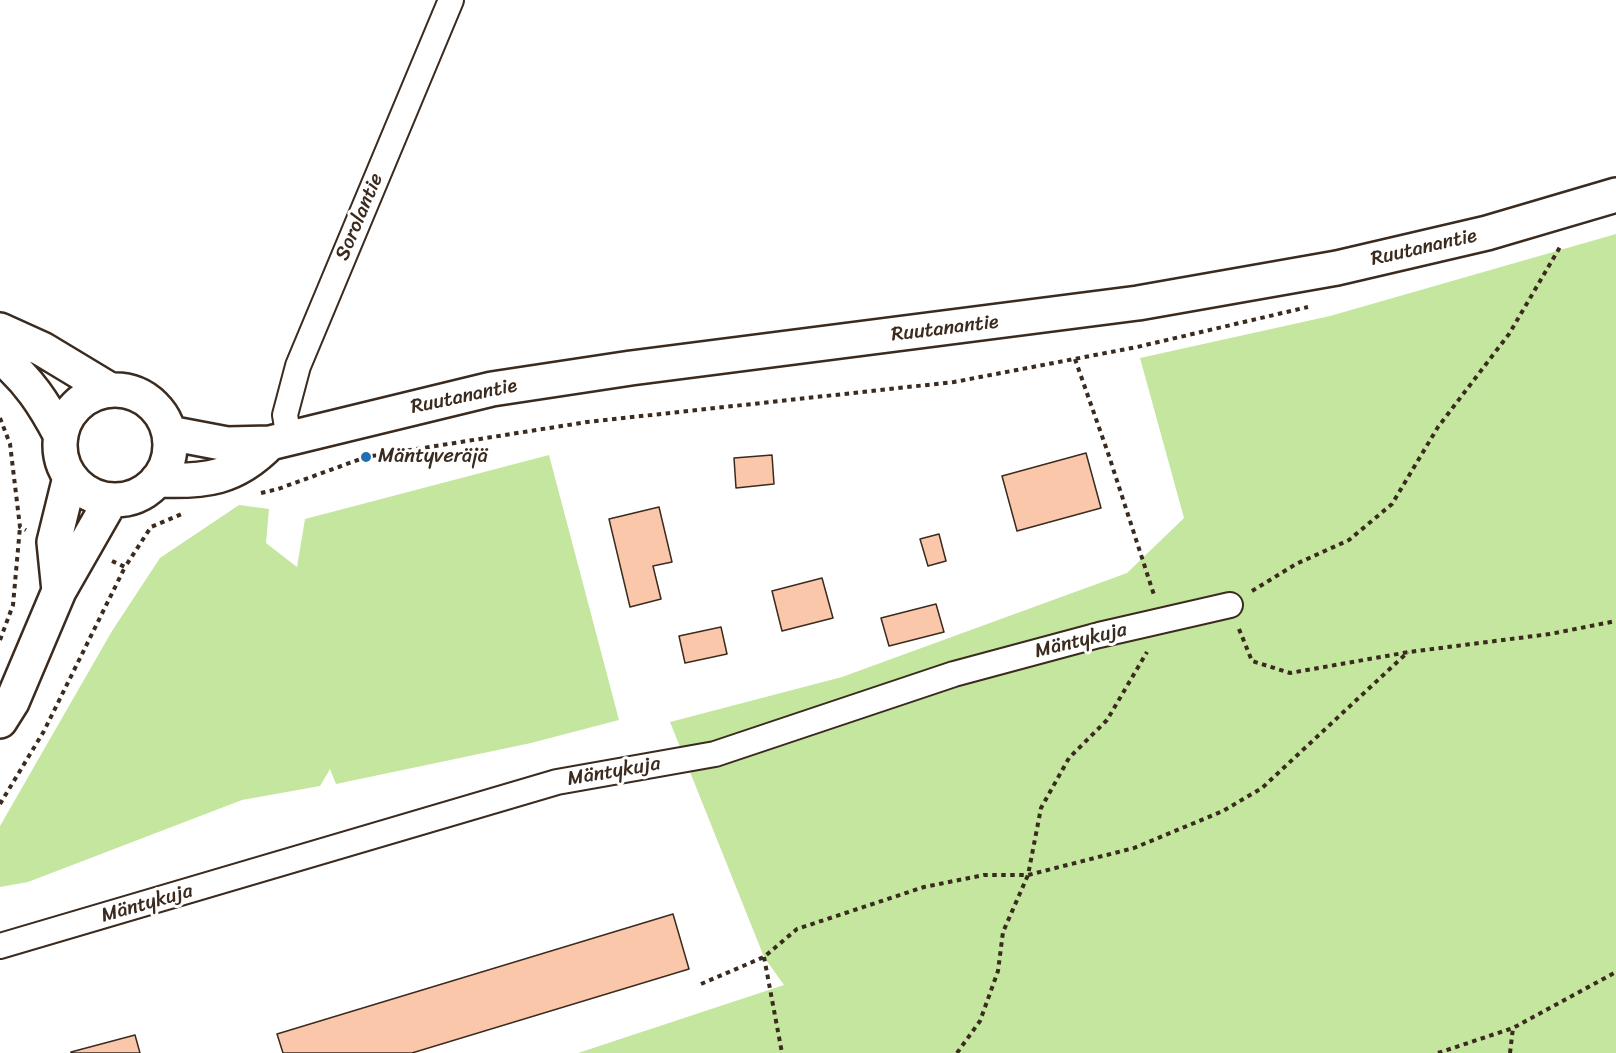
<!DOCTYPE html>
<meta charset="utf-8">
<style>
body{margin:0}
canvas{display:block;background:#fff}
</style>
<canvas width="1616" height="1053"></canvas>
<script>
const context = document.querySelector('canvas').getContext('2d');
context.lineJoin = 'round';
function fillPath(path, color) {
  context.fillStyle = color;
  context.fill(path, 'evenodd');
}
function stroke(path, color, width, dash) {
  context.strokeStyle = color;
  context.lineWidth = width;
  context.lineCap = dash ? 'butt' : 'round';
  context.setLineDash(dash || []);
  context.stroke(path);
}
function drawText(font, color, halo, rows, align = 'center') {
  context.font = font + ' Sriracha,sans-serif';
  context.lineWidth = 6;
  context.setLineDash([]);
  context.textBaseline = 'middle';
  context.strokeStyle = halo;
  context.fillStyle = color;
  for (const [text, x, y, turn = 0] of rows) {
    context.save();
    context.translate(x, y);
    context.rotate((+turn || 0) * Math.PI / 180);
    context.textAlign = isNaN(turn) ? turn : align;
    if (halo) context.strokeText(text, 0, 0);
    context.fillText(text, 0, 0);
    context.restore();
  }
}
const green = new Path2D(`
 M1616,234V1053H578L784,985L764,957L670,722L842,677L1127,573L1184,518L1140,358L1330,316Z
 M549,455L619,720L531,743L336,784L330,769L320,786L242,800L28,882L0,887V826L112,631L160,558L239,505L269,509L266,543L297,567L305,519Z`);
const building = new Path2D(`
 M1086,453L1101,508L1017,531L1002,476Z
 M772,455L774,484L736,488L734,458Z
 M659,507L672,562L653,566L661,599L630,607L609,519Z
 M939,534L946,561L928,566L920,539Z
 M822,578L833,618L782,631L772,591Z
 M936,604L944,632L889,646L881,618Z
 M721,627L727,654L685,663L679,636Z
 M673,914L689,969L412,1053H283L277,1034Z
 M135,1035L140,1053H71V1052Z`);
const path = new Path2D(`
 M1075,359L1109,456L1154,595
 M0,418L10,444L20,527L26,530
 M261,493L278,489L366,457L587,422L954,382L1137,347L1308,307
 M112,561L125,567L151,527L184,513
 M1252,591L1296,564L1349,540L1392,504L1438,427L1509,334L1560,247
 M1239,629L1252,661L1290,673L1409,652L1550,634L1616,621
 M0,640L13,605L20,527
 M0,804L44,731L125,567
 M764,957L782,1053
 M701,984L764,957L797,929L924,887L984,875H1028L1134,848L1223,811L1262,788L1408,652
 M957,1053L980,1021L998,971L1003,932L1028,875L1041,808L1069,758L1107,720L1147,652
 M1438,1053L1513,1028L1616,972
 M1510,1053L1513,1028`);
const street = new Path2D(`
 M289,439L285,415L298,366L451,0
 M0,946L557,782L715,754L954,674L1099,635L1230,605`);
const secondary = new Path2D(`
 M0,330L42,349L110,390
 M0,356C29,381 43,402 61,436
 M60 445a55 55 0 1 1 110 0a55 55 0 1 1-110 0Z
 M169,433L227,444L270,443L492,389L631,368L1138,303L1337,268L1487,233L1616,195
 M157,480C205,482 235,479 270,443
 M59,591L54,542L70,477
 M0,721L12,702L59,591L111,500`);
const markers = [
 [366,457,6,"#1f6fb2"]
];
const streetNames = [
 ["Sorolantie",360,217,-67],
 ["Ruutanantie",1424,248,-13],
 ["Ruutanantie",945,329,-7],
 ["Ruutanantie",464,397,-12],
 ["Mäntykuja",1081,641,-14],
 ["Mäntykuja",614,772,-10],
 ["Mäntykuja",147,904,-16]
];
const poiNames = [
 ["Mäntyveräjä",378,457]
];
fillPath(green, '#c4e69f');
fillPath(building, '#fac7aa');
stroke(building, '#3b2a1e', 1.5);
stroke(street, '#3b2a1e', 28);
stroke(secondary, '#3b2a1e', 38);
stroke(path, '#3b2a1e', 4, [4.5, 4.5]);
stroke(street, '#fff', 24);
stroke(secondary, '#fff', 33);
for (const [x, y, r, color] of markers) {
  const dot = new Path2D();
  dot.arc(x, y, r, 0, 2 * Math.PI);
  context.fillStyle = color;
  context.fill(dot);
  stroke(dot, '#fff', 2);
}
drawText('20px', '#3b2a1e', '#fff', streetNames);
drawText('20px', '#3b2a1e', '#fff', poiNames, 'left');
</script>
